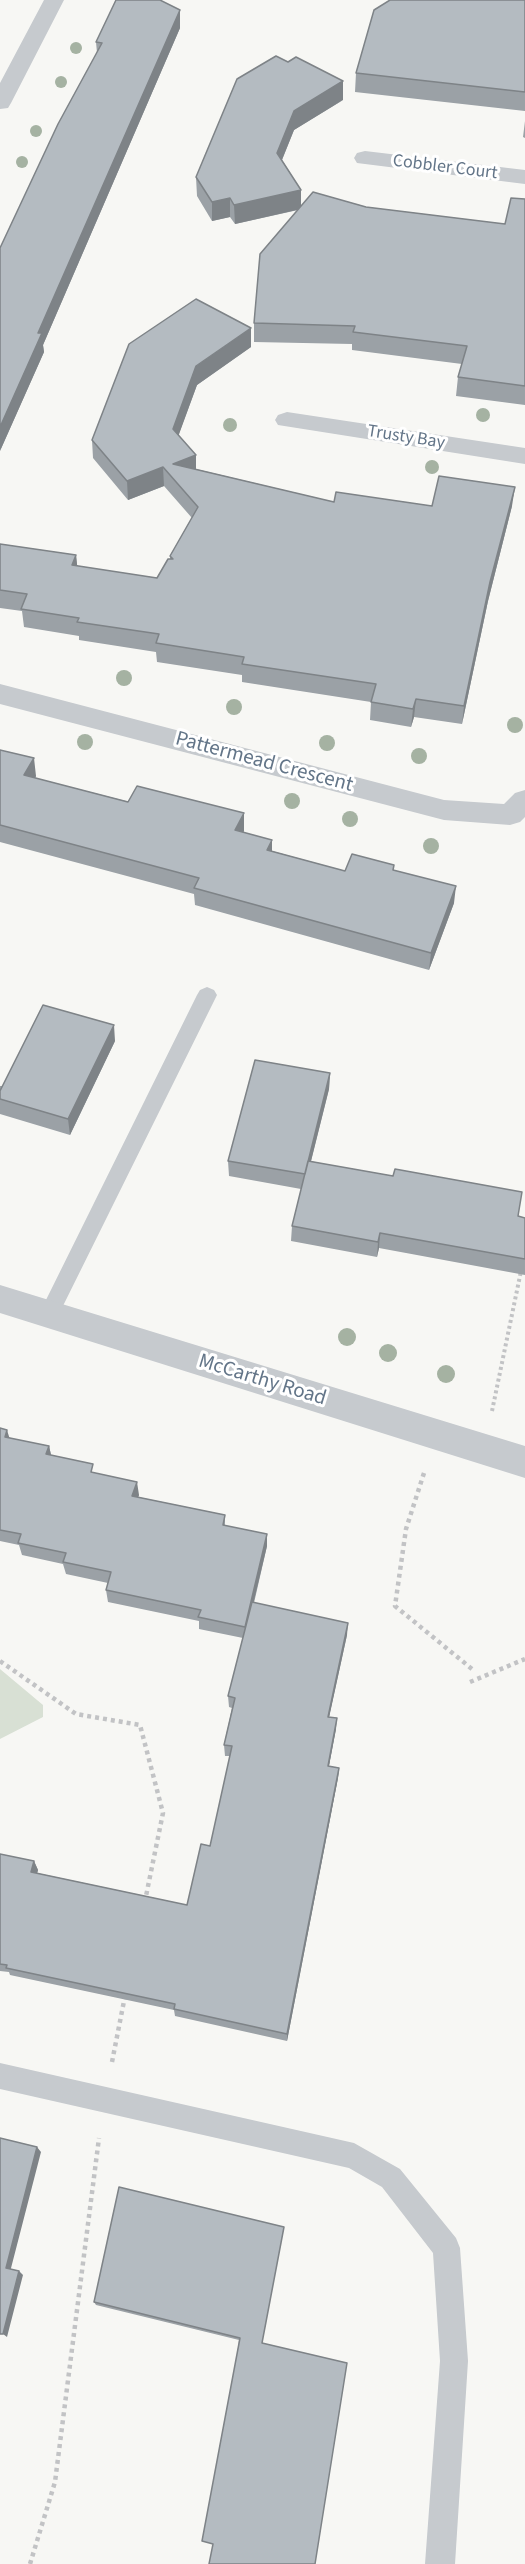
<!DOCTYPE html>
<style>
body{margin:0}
canvas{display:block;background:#f7f7f4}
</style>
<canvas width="525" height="2564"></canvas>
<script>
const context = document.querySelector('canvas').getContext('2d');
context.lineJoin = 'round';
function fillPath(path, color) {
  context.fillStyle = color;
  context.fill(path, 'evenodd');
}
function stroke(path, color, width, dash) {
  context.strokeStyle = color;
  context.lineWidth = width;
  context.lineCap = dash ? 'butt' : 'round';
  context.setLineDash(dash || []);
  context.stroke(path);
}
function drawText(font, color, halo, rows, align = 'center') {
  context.font = font + ' "Source Sans 3",sans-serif';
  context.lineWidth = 6;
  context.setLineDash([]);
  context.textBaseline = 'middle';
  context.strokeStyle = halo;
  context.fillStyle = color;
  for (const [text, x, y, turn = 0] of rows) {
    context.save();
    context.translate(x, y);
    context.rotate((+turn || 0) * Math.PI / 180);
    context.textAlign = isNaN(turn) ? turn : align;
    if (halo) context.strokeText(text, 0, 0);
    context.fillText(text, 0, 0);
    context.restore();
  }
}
const green = new Path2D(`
 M0,1669L43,1705V1717L0,1739Z`);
const pathFar1 = new Path2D(`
 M492,1411L521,1271`);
const path = new Path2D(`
 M424,1473L406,1529L395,1606L472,1669
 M0,1661L76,1714L140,1725L163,1813L145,1901
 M470,1682L525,1659
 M112,2062L125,1996
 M30,2564L55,2482L99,2138`);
const service = new Path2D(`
 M207,987L214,990L217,995L56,1320L49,1323L42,1320L38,1314L42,1308L197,995L200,990Z
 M0,2063L354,2143L400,2169L456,2238L460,2248L468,2361L455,2564H425L440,2361L433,2253L382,2187L349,2168L0,2089Z`);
const minor = new Path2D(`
 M365,151L525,170V184L357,163L354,158L357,153Z
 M287,412L525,448V464L278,425L275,420L278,415Z
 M0,684L444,800L504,804L515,793L525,790V817L520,822L510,825L444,820L0,704Z`);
const tertiary = new Path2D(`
 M44,0H64L11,103L8,108L0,109V83Z
 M0,1285L525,1446V1478L0,1313Z`);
const trees = [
 [76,48,6],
 [61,82,6],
 [36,131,6],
 [22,162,6],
 [483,415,7],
 [230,425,7],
 [432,467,7],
 [124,678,8],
 [234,707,8],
 [515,725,8],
 [85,742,8],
 [327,743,8],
 [419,756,8],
 [292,801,8],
 [350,819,8],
 [431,846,8],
 [347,1337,9],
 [388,1353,9],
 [446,1374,9]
];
const wall = new Path2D(`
 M525,0V111L355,92L356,73Z
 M180,10V28L43,345L44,352L0,451L97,53L96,42Z
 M343,100L294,130L282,160L301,190V206L366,207L505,224L525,199V405L456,396L458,377L462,364L352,350V344L254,342V323L298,210L235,224L230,217L212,221L197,196L196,177Z
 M525,121V138L523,137Z
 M251,328V347L197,385L178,436L196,469L334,502L432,506H512L488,601L462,724L414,717L411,727L370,720L371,702L242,682V675L157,662L156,652L79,640V636L24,627L22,611L0,608V544L76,555L77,566L157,578L170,559V556L192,518L164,486L128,500L93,458L92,440Z
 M0,750L36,776L35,778L244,831L243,832L272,851L345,871L394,870L454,903L429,970L195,905L194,894L0,842Z
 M115,1041L70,1135L0,1114V1086H2Z
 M330,1073L329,1089L311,1161L525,1218V1275L379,1248L377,1257L291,1241L292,1226L301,1189L229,1176L228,1161Z
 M0,1428L9,1438L49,1446L51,1455L94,1473L139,1495L138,1497L225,1515V1525L267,1546L254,1603L347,1635L329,1717L336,1729L329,1766L339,1768L338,1778L287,2041L175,2016L174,2010L10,1975L9,1972L0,1971V1854L34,1861L38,1870L37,1873L187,1905L210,1846L230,1756H225L224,1745L232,1708L229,1707L228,1696L243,1638L199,1629V1621L108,1602L106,1590L108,1583L66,1574L63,1564L22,1555L19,1545L0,1541Z
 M94,2302L262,2343L213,2544L239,2340L96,2305Z`);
const shadedWall = new Path2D(`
 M180,10V28L43,345L44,352L0,451V427L38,333Z
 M343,81V100L294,130L277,172V153L294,111Z
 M301,190V209L235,224L234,205Z
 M230,198V217L212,221V202Z
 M251,328V347L197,385L174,448L173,429L196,366Z
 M196,455V474L173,464Z
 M163,467L164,486L128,500L127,481Z
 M515,487L512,506L488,601L462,724L464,706L490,582Z
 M76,555L78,573L72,565Z
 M416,699L414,717L411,727L413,709Z
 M34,758L36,776L27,793L24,775Z
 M244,813V831L236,848L235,830Z
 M272,840V857L267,850Z
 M456,886L454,903L429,970L431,953Z
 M114,1025L115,1041L70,1135L68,1119Z
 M330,1073L329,1089L304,1189L305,1174Z
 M380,1233L379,1248L377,1257L378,1242Z
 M7,1430L11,1443L5,1437Z
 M49,1446L52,1459L46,1454Z
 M137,1482L139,1495L134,1508L132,1496Z
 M267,1534V1546L245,1638V1627Z
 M348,1623L347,1635L327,1727L328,1717Z
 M337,1718L336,1729L327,1776L328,1766Z
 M339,1768L338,1778L287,2041V2034Z
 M34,1861L38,1870L35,1881L31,1872Z
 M37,2147L41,2152L10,2272L6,2268Z
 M19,2271L23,2275L7,2337L3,2334Z`);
const building = new Path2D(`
 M116,0H160L180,10L38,333H42L0,427V248L58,124L102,43L96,42Z
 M390,0H525V92L356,73L374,10Z
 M276,56L288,62L296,57L343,81L294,111L277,153L301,190L234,205L230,198L212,202L196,177L237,79Z
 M313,192L366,207L505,224L511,198L525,199V386L458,377L467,346L353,332L355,326L254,323L260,254Z
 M196,299L251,328L196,366L173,429L196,455L173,464L334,502L336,492L432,506L439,476L515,487L490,582L464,706L416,699L413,709L371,702L376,684L242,664L244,657L156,643L159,634L77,622L79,618L21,609L27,594L0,590V544L76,555L72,565L157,578L168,559H173L170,556L198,507L163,467L127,481L92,440L129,344Z
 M0,750L34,758L24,775L128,802L137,786L244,813L235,830L272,840L267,850L345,871L352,854L394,865L393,870L456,886L431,953L194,888L199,878L0,825Z
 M43,1005L114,1025L68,1119L0,1099V1091Z
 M255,1060L330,1073L305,1174L228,1161Z
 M308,1161L393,1176L395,1169L522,1192L518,1216L525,1218V1259L380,1233L378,1242L292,1226Z
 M0,1428L7,1430L5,1437L49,1446L46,1454L93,1464L91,1472L137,1482L132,1496L225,1515L223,1525L267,1534L245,1627L198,1617L201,1610L106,1590L111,1572L63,1562L66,1553L18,1543L21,1534L0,1530Z
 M252,1602L348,1623L328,1717L337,1718L328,1766L339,1768L287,2034L174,2009L175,2004L6,1968L7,1965L0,1964V1854L34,1861L31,1872L187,1905L201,1844L210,1846L232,1746L224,1745L235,1698L228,1696Z
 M0,2138L37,2147L6,2268L19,2271L3,2334H0Z
 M119,2187L284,2227L262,2343L347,2363L315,2564H209L213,2544L202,2541L240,2338L94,2302Z`);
const farStreetnames = [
 ["Cobbler Court",445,168,7],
 ["Trusty Bay",406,438,9]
];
const streetNames = [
 ["Pattermead Crescent",264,763,15],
 ["McCarthy Road",262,1381,17]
];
fillPath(green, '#d8e0d4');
stroke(pathFar1, '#c2c3c5', 4, [3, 3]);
stroke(path, '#c2c3c5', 4.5, [4, 4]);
fillPath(service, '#c6cace');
fillPath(minor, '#c6cace');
fillPath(tertiary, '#c6cace');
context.fillStyle = '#a5b2a2';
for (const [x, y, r] of trees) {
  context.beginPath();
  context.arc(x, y, r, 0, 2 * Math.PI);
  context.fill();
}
fillPath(wall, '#9ba1a6');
fillPath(shadedWall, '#7e8387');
fillPath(building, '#b4bbc1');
stroke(building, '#7e8387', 1.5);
drawText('18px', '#637588', '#fff', farStreetnames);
drawText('21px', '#637588', '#fff', streetNames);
</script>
